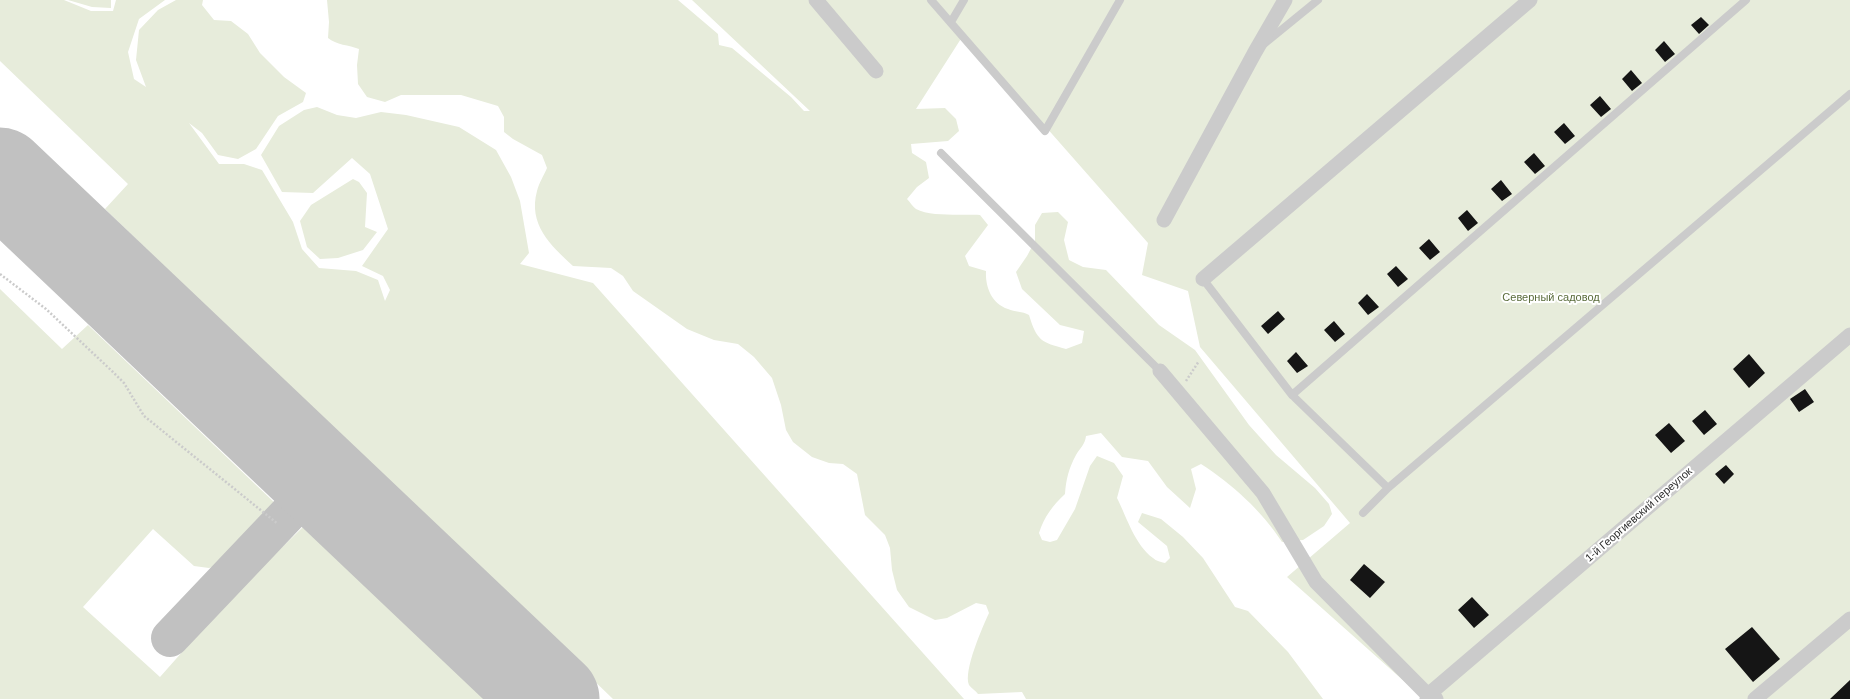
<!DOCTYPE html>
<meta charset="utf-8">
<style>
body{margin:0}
canvas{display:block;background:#fff}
</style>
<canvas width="1850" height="699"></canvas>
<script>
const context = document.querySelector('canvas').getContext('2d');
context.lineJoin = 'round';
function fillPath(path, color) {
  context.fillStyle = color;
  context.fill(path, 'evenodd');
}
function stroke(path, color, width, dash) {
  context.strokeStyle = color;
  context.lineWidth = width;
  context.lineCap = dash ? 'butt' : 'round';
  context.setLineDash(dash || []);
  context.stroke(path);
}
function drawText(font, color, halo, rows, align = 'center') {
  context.font = font + ' Arial,sans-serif';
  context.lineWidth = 4;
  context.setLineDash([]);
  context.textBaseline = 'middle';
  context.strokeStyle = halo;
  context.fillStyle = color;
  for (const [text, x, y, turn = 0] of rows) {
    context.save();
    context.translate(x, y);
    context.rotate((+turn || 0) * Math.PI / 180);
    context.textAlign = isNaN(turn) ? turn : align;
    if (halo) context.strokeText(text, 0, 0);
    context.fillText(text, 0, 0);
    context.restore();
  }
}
const green = new Path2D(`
 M0,0H64L91,11H113L116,0H165L139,19L128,52L134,79L146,87L136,60L139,30L158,10L176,0H203L202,5L214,20L231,21L248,34L260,53L284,77L306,93L303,102L278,116L256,149L238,159L218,155L202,133L189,123L219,164H244L262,170L293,222L302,249L319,268L356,271L378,280L385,301L390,290L383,276L362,266L388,229L370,174L352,158L313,193L282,192L261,155L279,126L304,110L317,107L337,115L356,118L381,112L406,115L459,127L496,150L511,177L520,201L529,253L520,264L593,283L964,699H613L105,209L128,184L0,61Z
 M68,0H111V8L92,7Z
 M327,0H678L718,34L719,45L732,48L791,97L804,111H810L692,0H1850V699H1424L1287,577L1350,523L1200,347L1188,291L1142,275L1148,243L964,34L916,109L945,108L956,119L959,131L948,141L911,144L912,153L926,162L929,178L917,187L907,199C910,202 913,207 916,209C931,217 962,214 980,215L988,225L965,256L969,266L986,271C985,287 992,304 1008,309C1015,312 1022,311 1029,315C1037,341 1041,342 1066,349L1082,343L1084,331L1060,325L1022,289L1016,272L1027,256L1035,241V225L1042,213L1058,212L1068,222L1064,240L1069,260L1083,267L1106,270L1159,325L1195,350L1249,425L1276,455L1315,488L1329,504L1332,514L1324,526L1303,540L1282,542C1262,511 1232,484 1201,464L1191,469L1196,489L1190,508L1167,487L1148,461L1122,457L1101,433L1086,436C1085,445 1080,448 1076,455C1069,468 1066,479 1065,494C1053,505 1044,517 1039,533L1042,540L1050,542L1057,540L1075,509L1090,466L1097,456L1114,463L1123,476L1117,498C1127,518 1135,545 1153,558C1156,561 1161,562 1165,563L1170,558L1167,546L1138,522L1142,513L1161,519L1183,537L1203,558L1235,607L1248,611L1288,652L1323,699H1026L1022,692L978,694C976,691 971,688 969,685C963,671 983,626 989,613L986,605L976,603L947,618L935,620L909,607L897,590L892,570L890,548L885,535L865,515L857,474L843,464L829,463L812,457L793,442L786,430L781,405L772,378L754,357L738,344L714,340L687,329L633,291L623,276L611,268L573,266C550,245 528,224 537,191C539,183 544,175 547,168L542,155L513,139L504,132V117L498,106L461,95H401L385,102L367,97L358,84L357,65L359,49C349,45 336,45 328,38L329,22Z
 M353,179L359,182L367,193L365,227L377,232L363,250L338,258L320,259L307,247L300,221L311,205Z
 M0,289L62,349L88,325L277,505L223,564L209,568L194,566L153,529L83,607L160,677L230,598L304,526L491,699H0Z`);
const taxiway = new Path2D(`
 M297,456C305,473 308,480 303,498
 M170,638L303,498C318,490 328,492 342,500`);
const runway = new Path2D(`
 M0,175L552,699`);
const building = new Path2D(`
 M1701,17L1709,25L1699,34L1691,25Z
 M1664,41L1675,54L1665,62L1655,50Z
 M1631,70L1642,83L1632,91L1622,79Z
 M1600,96L1611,109L1601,117L1590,105Z
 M1564,123L1575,136L1565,144L1554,132Z
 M1534,153L1545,166L1535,174L1524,162Z
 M1501,180L1512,194L1502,201L1491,189Z
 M1467,210L1478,223L1468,231L1458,218Z
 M1429,239L1440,252L1430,260L1419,248Z
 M1396,266L1408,279L1398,287L1387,274Z
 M1367,294L1379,307L1368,315L1358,303Z
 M1278,311L1285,319L1268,334L1261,326Z
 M1334,321L1345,334L1335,342L1324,330Z
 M1296,352L1308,366L1297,373L1287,361Z
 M1749,354L1765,373L1749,388L1733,369Z
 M1805,389L1814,402L1799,412L1790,399Z
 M1705,410L1717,424L1704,435L1692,421Z
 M1669,423L1685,441L1671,453L1655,435Z
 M1726,465L1734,474L1724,484L1715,474Z
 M1364,564L1385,582L1370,598L1350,580Z
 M1472,597L1489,615L1474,628L1458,610Z
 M1752,627L1780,659L1753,682L1725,649Z
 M1850,680V699H1830Z`);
const path = new Path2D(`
 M0,274L46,309L113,372L124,383L144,416L278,524
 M1186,381L1199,361`);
const lane = new Path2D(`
 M931,0L1045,131L1120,0
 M951,22L964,0
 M1264,44L1318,0
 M941,153L1160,371
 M1203,279L1292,395L1388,488
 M1292,395L1746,0
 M1363,513L1388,488L1850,94`);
const street = new Path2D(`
 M816,0L876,71
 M1164,220L1255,52L1285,0
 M1203,279L1530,0
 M1160,371L1263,493L1316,582L1428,695L1427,699
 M1436,699L1428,695L1850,335
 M1755,699L1850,619`);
const parkNames = [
 ["Северный садовод",1551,298]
];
const streetNames = [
 ["1-й Георгиевский переулок",1639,515,-41]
];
fillPath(green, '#e7ecdb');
stroke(taxiway, '#c1c1c1', 38);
stroke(runway, '#c1c1c1', 95);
fillPath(building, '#151515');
stroke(path, '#cbcbcb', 2.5, [2, 2]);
stroke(lane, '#cbcbcb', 8);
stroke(street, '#cbcbcb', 15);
drawText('11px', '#596b3a', '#fff', parkNames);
drawText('11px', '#2e2e2e', '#fff', streetNames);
</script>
